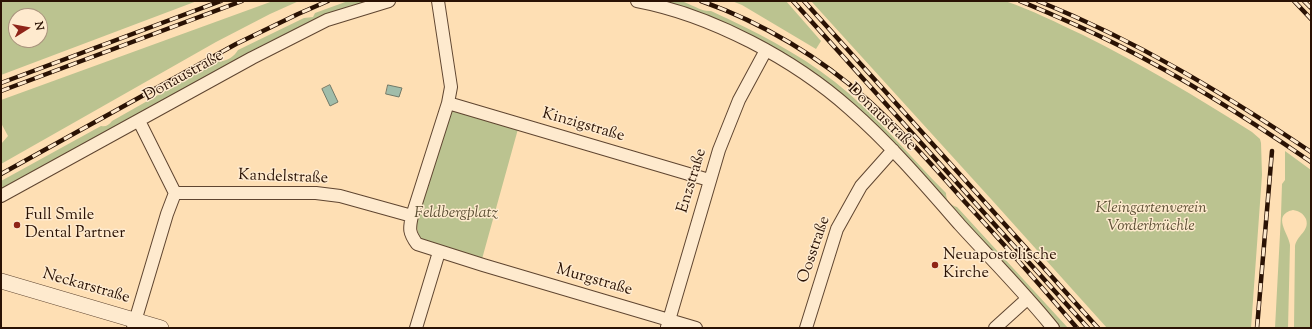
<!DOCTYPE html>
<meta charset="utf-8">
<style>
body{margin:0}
#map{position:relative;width:1312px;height:329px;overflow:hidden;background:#fedfb4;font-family:"Sorts Mill Goudy",serif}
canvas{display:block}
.frame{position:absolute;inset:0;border:2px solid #2a1204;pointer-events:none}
.north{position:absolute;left:8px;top:8px;width:40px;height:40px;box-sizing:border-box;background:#feeace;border:1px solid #a9947d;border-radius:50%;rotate:79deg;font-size:11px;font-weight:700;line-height:16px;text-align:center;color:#2a1204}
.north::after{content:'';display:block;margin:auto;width:14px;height:18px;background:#8f2418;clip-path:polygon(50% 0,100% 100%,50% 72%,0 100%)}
</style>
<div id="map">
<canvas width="1312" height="329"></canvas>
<div class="frame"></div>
<div class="north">N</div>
</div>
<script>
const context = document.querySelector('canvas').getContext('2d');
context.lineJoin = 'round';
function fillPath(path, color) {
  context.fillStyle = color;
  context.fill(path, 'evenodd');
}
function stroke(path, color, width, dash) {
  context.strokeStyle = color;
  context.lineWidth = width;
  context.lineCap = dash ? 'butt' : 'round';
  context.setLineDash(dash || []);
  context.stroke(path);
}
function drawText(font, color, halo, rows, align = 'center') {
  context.font = font + ' "Sorts Mill Goudy",serif';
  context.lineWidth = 3;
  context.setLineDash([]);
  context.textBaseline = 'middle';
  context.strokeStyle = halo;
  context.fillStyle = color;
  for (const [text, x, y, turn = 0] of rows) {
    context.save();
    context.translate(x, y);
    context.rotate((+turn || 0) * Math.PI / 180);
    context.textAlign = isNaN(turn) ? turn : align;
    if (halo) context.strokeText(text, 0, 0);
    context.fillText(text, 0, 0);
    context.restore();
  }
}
const green = new Path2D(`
 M1,1H197L1,75ZM16,16H40V40H16Z
 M273,1H299L270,14L216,42L1,164V144L8,136L1,123V100Z
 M348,1H374L317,20L275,39L1,190V181L101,126C106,127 109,125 112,121L218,61C226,62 234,57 238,50L304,18L313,17L315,13Z
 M662,1C668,1 675,0 681,1C691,4 702,12 711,11C754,31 797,52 835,82C876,114 909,156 946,193C946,201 950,205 957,207L1068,328H1060L1036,300L846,99Z
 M732,1H786L821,41L816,49L742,5Z
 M811,1H1005C1032,10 1057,23 1083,35C1141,64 1197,97 1252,132L1260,139L1261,143L1262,175L1251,328H1107L991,199Z
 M451,109L518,129L482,259C469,255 426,246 420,237C416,230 417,223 418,216Z
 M1285,151L1311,170V328H1294L1295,246C1297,235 1310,231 1306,219C1303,213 1299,211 1293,210C1271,215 1289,234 1290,245L1288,328H1275L1281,215L1282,184L1285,180Z`);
const water = new Path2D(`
 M330,85L338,102L330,106L322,89Z
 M388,85L402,88L399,97L386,94Z`);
const minor = new Path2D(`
 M438,1L451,87L448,103L412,216C409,229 409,233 417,244L483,265L696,328
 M637,1C711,15 794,59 850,109C890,144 925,185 960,225C991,259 1024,292 1053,328
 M448,103L709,180
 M175,193H316L340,196L412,216
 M1,196L252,58L327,20L389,1
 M667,327L719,150L739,100L766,50
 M133,328L167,214L175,193L139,121
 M416,328L439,252
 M806,328L837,229L861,186L893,150
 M995,328L1027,299`);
const tertiary = new Path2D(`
 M1,281L161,328`);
const rail = new Path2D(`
 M701,1C762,22 821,58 869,101C903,132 934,167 965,202C1003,243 1040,285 1077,328
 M793,1L1088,328
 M804,1L1098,328
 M1020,1C1054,15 1088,30 1120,46C1187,80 1250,120 1311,162
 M1038,1C1135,40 1225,94 1311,152
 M1294,1L1311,19
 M1304,1L1311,8
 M1,83L221,1
 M1,91L242,1
 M1,174L236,44L298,14L328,1
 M1257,328L1272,151`);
const markers = [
 [17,225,4,"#8f2418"],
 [935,265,4,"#8f2418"]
];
const streetNames = [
 ["Donaustraße",184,77,-29],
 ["Donaustraße",881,118,44],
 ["Kinzigstraße",583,126,16],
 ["Kandelstraße",283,178,2],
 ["Enzstraße",693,181,-73],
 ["Oosstraße",815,250,-71],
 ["Murgstraße",594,281,16],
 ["Neckarstraße",86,287,16]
];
const parkNames = [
 ["Kleingartenverein",1151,209],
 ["Vorderbrüchle",1151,227],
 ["Feldbergplatz",456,214]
];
const poiNames = [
 ["Full Smile",25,216],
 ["Dental Partner",25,234],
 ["Neuapostolische",943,256],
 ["Kirche",943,274]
];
fillPath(green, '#bbc390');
fillPath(water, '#a0bdaa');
stroke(water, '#717968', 1);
stroke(minor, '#5f4530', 14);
stroke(tertiary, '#5f4530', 16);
stroke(minor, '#feeace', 12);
stroke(tertiary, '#feeace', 15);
stroke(rail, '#2a1204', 4.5);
stroke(rail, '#feeace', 3, [9]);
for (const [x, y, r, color] of markers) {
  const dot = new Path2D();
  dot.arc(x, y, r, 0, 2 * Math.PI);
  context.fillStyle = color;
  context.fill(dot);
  stroke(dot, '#feeace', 1.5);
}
drawText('16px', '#2a1204', '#feeace', streetNames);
drawText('italic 16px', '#5d5035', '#feeace', parkNames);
drawText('16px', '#2a1204', '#feeace', poiNames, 'left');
</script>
